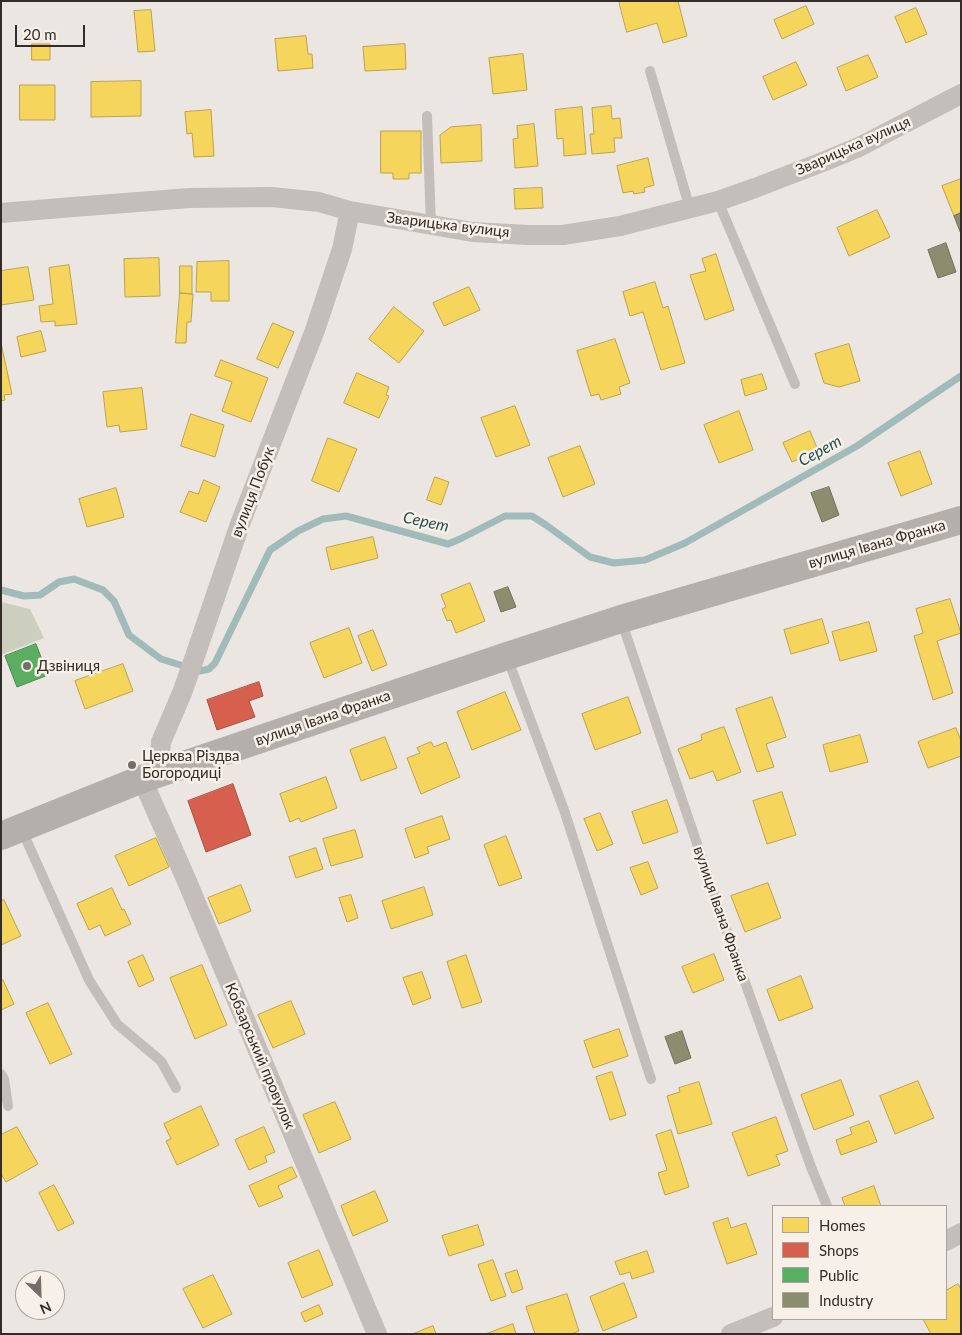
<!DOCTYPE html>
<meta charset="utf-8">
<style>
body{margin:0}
#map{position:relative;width:962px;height:1335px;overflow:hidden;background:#ebe6e2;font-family:Lato,sans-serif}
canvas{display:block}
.frame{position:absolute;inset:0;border:2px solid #342c29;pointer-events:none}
.legend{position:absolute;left:772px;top:1205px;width:175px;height:115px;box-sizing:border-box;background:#f7f0e9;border:1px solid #a9a29c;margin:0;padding:6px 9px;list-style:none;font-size:15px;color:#342c29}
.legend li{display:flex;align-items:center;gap:10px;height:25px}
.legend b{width:25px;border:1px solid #a9a29c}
.north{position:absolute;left:15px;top:1270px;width:50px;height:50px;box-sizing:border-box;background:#f7f0e9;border:1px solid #a9a29c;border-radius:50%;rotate:156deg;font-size:14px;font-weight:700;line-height:20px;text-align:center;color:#342c29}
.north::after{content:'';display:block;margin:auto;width:18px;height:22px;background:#746d6a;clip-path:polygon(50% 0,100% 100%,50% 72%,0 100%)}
.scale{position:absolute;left:15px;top:25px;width:70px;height:22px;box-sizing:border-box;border:2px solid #342c29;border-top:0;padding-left:6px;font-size:15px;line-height:18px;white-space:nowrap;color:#342c29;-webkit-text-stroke:4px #f7f0e9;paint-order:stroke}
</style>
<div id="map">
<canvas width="962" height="1335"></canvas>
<div class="frame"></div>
<ul class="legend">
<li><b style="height:14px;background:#f6d55c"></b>Homes</li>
<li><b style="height:14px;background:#d6604d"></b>Shops</li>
<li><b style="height:14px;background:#5aae61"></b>Public</li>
<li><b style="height:14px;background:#8c8c6e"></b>Industry</li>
</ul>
<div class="north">N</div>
<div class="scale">20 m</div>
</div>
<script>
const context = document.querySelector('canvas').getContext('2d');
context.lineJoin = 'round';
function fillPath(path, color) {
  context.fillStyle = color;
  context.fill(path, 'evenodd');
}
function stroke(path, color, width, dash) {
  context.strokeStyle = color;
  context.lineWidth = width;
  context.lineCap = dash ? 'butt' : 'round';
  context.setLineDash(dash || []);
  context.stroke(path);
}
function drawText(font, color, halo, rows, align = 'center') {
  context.font = font + ' Lato,sans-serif';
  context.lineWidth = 5;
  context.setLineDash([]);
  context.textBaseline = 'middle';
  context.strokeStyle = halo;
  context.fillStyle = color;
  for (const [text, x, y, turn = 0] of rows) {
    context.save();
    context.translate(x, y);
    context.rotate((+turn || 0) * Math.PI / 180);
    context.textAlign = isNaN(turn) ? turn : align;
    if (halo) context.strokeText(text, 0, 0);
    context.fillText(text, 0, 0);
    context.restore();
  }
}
const green = new Path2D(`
 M1,602L30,609L44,638L1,655Z`);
const homes = new Path2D(`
 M619,1H678L687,36L663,43L657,23L627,32Z
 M806,6L814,24L782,39L774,20Z
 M916,8L927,34L906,43L895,17Z
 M151,10L155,51L138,52L134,11Z
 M306,36L308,54H312L313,68L278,71L275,39Z
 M32,44H50V60H32Z
 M405,44L406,69L365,71L363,47Z
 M523,54L527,90L493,94L489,58Z
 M868,55L878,77L846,91L837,68Z
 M796,62L807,85L773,100L763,77Z
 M141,81V116L91,117V82Z
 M20,85H55V120H20Z
 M611,106L612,119L620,118L622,138H614L615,152L592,154L590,134H594L592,108Z
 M582,107L586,154L564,156L563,138L557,139L555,110Z
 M211,110L214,156L194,157L192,133L187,134L185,112Z
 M534,124L538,166L515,168L513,139L518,138L517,126Z
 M481,125L482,161L441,163L440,135L451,127Z
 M381,131H421V173H409V179H393V173H381Z
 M648,158L654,185L644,188L645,192L634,194L633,191L623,193L617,166Z
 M961,179V213L954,216L942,186Z
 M542,188L543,208L515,209L514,189Z
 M877,210L890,237L849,256L837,228Z
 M716,254L734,310L705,320L690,275L706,271L702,259Z
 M159,258L160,296L125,297L124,259Z
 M229,261V301H211V292H196L197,262Z
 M69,265L77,324L55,326V321L41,322L39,306L53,304L49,268Z
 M180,266H192V294L180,293Z
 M28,267L34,300L1,305V271Z
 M655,282L663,308L668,306L685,363L661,370L643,312L630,316L623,292Z
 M469,287L480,310L444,326L433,303Z
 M180,293L193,294L191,322H187L186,343H176Z
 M394,307L424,331L399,363L369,339Z
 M273,323L294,332L278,368L257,359Z
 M41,331L46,351L21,357L17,337Z
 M615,339L630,383L619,387L621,394L601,400L599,394L591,396L577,351Z
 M1,343L12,394L4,395L5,400L1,401Z
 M849,344L860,381L839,387L824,383L815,354Z
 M221,360L268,378L251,422L222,411L232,382L215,376Z
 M357,373L389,387L386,395L389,396L379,418L344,403Z
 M762,374L767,389L745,396L741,380Z
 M142,388L147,429L120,432L119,425L107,427L103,392Z
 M515,406L530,445L496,457L481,418Z
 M739,411L753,450L719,463L704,425Z
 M191,414L224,425L215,457L181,446Z
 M810,431L818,450L792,462L783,443Z
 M328,438L357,449L339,492L312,481Z
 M580,446L595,484L563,497L548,458Z
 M920,451L932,484L901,496L888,463Z
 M435,477L449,482L441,505L427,500Z
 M204,480L220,487L206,522L180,512L189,491L198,494Z
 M116,488L124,517L87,527L79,499Z
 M373,537L378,558L331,570L326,548Z
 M470,583L485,621L456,633L451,620L447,621L442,609L446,607L441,595Z
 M950,599L961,633L937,641L953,693L933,700L914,636L923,633L916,609Z
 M822,619L829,643L791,654L784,630Z
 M869,622L877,651L840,661L832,632Z
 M349,628L362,663L324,678L310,643Z
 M373,630L387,665L372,671L358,636Z
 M123,664L133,691L85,709L75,681Z
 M505,692L521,730L472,750L457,712Z
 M628,697L641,733L595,750L582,714Z
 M772,697L786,737L766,744L774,767L757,772L736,709Z
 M724,727L741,772L717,781L713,771L690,779L678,749L702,740L701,735Z
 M956,728L961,741V756L928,768L918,742Z
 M860,735L868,762L830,772L823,745Z
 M385,737L397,768L361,781L350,750Z
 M431,742L434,747L446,742L460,777L421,794L407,758L420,753L417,748Z
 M326,777L337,808L301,822L299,818L290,822L280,794Z
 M782,792L796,835L767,844L753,801Z
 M667,800L678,832L643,844L632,812Z
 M600,813L613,844L597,851L584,819Z
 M442,816L450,839L427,847L429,853L415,858L405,829Z
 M355,830L363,857L331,866L323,839Z
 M506,836L522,878L499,886L484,845Z
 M156,838L169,867L129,886L115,856Z
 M316,848L323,869L296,878L289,857Z
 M648,862L658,888L641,895L630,868Z
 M768,883L781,918L745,932L731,896Z
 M241,885L251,911L219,924L208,898Z
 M424,887L433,915L391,929L382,901Z
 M112,888L122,910L124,909L131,924L105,936L100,925L89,930L77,904Z
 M351,895L358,918L347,922L339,898Z
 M4,900L21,936L1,945V901Z
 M714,954L724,980L693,993L682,967Z
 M143,955L154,980L139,987L128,962Z
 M466,955L482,1002L462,1008L447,962Z
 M202,965L227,1025L195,1039L170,978Z
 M422,972L431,998L413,1005L403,978Z
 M801,976L813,1008L779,1021L767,990Z
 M3,980L14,1004L1,1010V981Z
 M291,1001L305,1034L273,1048L258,1015Z
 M48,1003L72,1054L50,1064L26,1013Z
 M619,1029L628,1056L593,1068L584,1041Z
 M612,1072L626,1115L610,1120L596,1077Z
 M841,1080L854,1115L814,1130L801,1095Z
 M918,1081L934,1118L895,1134L880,1096Z
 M699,1082L712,1124L678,1134L667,1096L680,1092L679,1088Z
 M335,1102L351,1139L319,1153L303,1115Z
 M201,1106L219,1145L177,1165L166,1141L171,1139L164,1124Z
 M776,1117L788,1151L776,1155L780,1165L748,1176L732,1133Z
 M869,1121L877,1142L841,1155L836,1140L852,1134L850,1128Z
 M17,1127L38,1164L6,1182L1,1174V1135Z
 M264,1127L275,1152L265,1156L267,1162L249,1170L235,1140Z
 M671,1130L689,1187L665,1195L658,1173L667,1170L656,1135Z
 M292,1167L297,1177L278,1186L283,1197L259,1207L249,1186Z
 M54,1185L74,1223L58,1231L39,1193Z
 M874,1186L881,1206H845L842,1198Z
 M375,1191L388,1221L353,1236L341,1206Z
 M728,1218L731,1228L746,1223L757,1254L727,1264L713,1223Z
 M478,1225L484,1245L449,1256L442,1236Z
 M319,1250L333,1285L302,1298L288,1263Z
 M647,1251L654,1272L632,1279L630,1272L620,1275L615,1262Z
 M493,1260L506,1296L491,1301L478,1265Z
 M517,1270L523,1289L512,1293L505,1274Z
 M213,1275L232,1314L203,1328L183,1289Z
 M624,1283L637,1317L603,1331L590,1297Z
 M958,1284L961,1289V1334H931L923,1319H946V1289V1290Z
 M567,1294L579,1331L571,1334H535L526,1307Z
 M319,1305L323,1314L305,1322L301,1313Z
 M513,1324L516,1334H486Z
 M433,1326L436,1334H413Z`);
const shops = new Path2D(`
 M259,682L263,696L249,701L255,717L217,730L207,700Z
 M233,784L251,835L206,852L188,801Z`);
const public = new Path2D(`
 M36,644L48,675L17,687L5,656Z`);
const industry = new Path2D(`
 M961,213V234L954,216Z
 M946,243L956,272L938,278L928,250Z
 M829,487L839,515L822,522L811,493Z
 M508,587L516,607L501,612L494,592Z
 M682,1031L691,1058L675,1064L665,1037Z`);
const stream = new Path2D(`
 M1,590L24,596L40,595L59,582L74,579L103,590L114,601L129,635L161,659L200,671L209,669L215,663L270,550L298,531L323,519L346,516L448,544L460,539L505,516H532L546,525L590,557L614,563L645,560L685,543L857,446L961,376`);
const lane = new Path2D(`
 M650,71L690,209
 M427,116L431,225
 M718,201L795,384
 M621,620L725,926L811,1167L827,1206
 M507,657L564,810L651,1079
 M21,828L89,980L117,1024L161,1061L176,1088
 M1,1074L4,1079L8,1106`);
const street = new Path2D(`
 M1,213L73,207L190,198L272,197L319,202L350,211L473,232L528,235H563L620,226L718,201L755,188L825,161L859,147L961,94
 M165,772L160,756L161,742L182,693L194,659L240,524L315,330L342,249L350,211
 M142,779L186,879L377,1334
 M946,1241L961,1233
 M731,1334L773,1317`);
const secondary = new Path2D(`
 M1,836L142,779L507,656L621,619L961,520`);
const markers = [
 [27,666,5,"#746d6a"],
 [132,765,5,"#746d6a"]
];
const streetNames = [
 ["Зварицька вулиця",853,146,-24],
 ["Зварицька вулиця",448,225,7],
 ["вулиця Побук",253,492,-69],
 ["вулиця Івана Франка",877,544,-16],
 ["вулиця Івана Франка",323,718,-19],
 ["вулиця Івана Франка",721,914,71],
 ["Кобзарський провулок",260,1056,67]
];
const poiNames = [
 ["Дзвіниця",37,666],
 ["Церква Різдва",142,756],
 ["Богородиці",142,773]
];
const waterNames = [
 ["Серет",820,451,-29],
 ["Серет",426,522,12]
];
fillPath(green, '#cdcfbe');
fillPath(homes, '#f6d55c');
stroke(homes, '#bca24d', 1);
fillPath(shops, '#d6604d');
stroke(shops, '#a55042', 1);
fillPath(public, '#5aae61');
stroke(public, '#4f8750', 1);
fillPath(industry, '#8c8c6e');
stroke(industry, '#726f59', 1);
stroke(stream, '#a0bbb9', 7);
stroke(lane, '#c4bebb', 10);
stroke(street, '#c4bebb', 20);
stroke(secondary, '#b5afac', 28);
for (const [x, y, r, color] of markers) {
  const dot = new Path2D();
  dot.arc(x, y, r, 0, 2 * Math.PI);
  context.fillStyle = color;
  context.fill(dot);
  stroke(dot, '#f7f0e9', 2);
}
drawText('15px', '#342c29', '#f7f0e9', streetNames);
drawText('15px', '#342c29', '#f7f0e9', poiNames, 'left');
drawText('italic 16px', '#245150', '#f7f0e9', waterNames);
</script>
